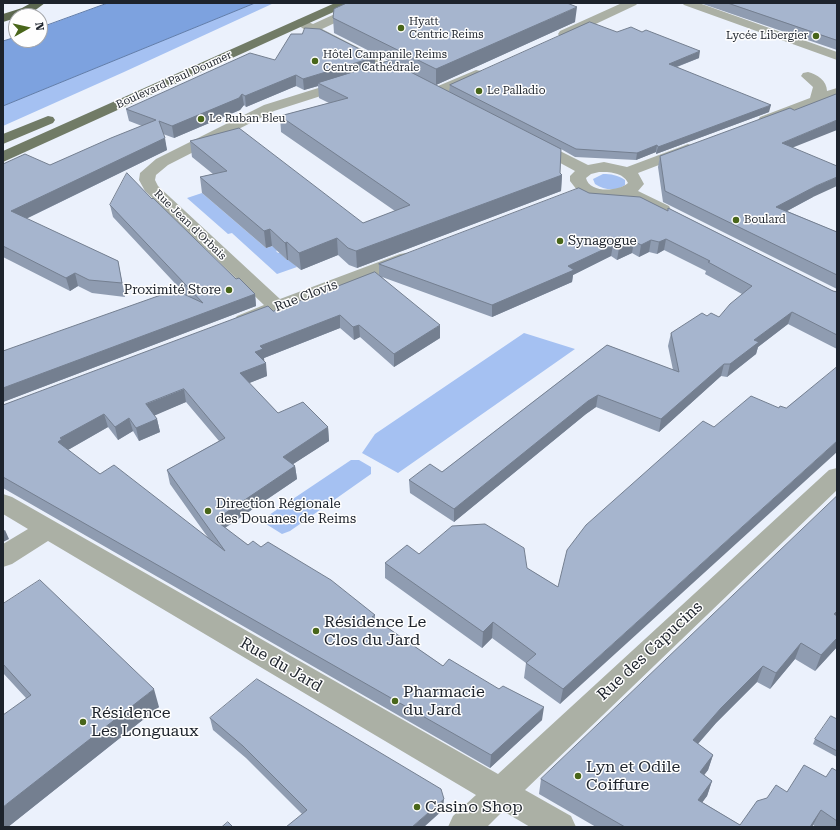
<!DOCTYPE html>
<meta charset="utf-8">
<style>
body{margin:0}
#map{position:relative;width:840px;height:830px;overflow:hidden;background:#ebf1fc;font-family:"Roboto Serif",serif}
canvas{display:block}
.frame{position:absolute;inset:0;border:4px solid #1d232c;pointer-events:none}
.north{position:absolute;left:8px;top:8px;width:40px;height:40px;box-sizing:border-box;background:#fefefe;border:1px solid #a4a6aa;border-radius:50%;rotate:82deg;font-size:11px;font-weight:700;line-height:16px;text-align:center;color:#1d232c}
.north::after{content:'';display:block;margin:auto;width:14px;height:18px;background:#49661a;clip-path:polygon(50% 0,100% 100%,50% 72%,0 100%)}
</style>
<div id="map">
<canvas width="840" height="830"></canvas>
<div class="frame"></div>
<div class="north">N</div>
</div>
<script>
const context = document.querySelector('canvas').getContext('2d');
context.lineJoin = 'round';
function fillPath(path, color) {
  context.fillStyle = color;
  context.fill(path, 'evenodd');
}
function stroke(path, color, width, dash) {
  context.strokeStyle = color;
  context.lineWidth = width;
  context.lineCap = dash ? 'butt' : 'round';
  context.setLineDash(dash || []);
  context.stroke(path);
}
function drawText(font, color, halo, rows, align = 'center') {
  context.font = font + ' "Roboto Serif",serif';
  context.lineWidth = 3;
  context.setLineDash([]);
  context.textBaseline = 'middle';
  context.strokeStyle = halo;
  context.fillStyle = color;
  for (const [text, x, y, turn = 0] of rows) {
    context.save();
    context.translate(x, y);
    context.rotate((+turn || 0) * Math.PI / 180);
    context.textAlign = isNaN(turn) ? turn : align;
    if (halo) context.strokeText(text, 0, 0);
    context.fillText(text, 0, 0);
    context.restore();
  }
}
const green = new Path2D(`
 M255,3H274L124,72L3,126V106Z
 M603,174C611,174 618,175 625,180V185C616,192 604,190 595,184L593,179Z
 M202,193L266,248L273,246L278,250L276,251L278,253H280L287,260L288,259L297,267L277,274L233,234L232,233L228,234L187,198Z
 M524,333L575,349L398,473L362,453L375,434Z
 M351,460H359L371,467V474L290,531L282,534L266,524V517Z`);
const water = new Path2D(`
 M108,3H255L3,106V41L16,37V40H40V28Z`);
const minor = new Path2D(`
 M359,3H375L373,5L322,29L412,75L414,78L412,81H402L308,32L295,23L297,20L301,19L313,24Z
 M622,3H638L636,5L568,37H560L558,34L560,31Z
 M682,3H699L837,52V60L684,5Z
 M476,70L481,71L483,74L481,77L441,95L436,96L431,95L429,92L431,89Z
 M808,72C817,74 827,81 827,91L837,88V97L770,123L765,124L760,123L758,120L760,117L810,98L813,87L801,76L803,73Z
 M347,79L352,80L354,83L352,86L274,111L168,165L156,175L155,180L158,186L280,299L400,254L406,253L412,254L415,258L412,262L251,324L244,326L237,324L234,320L237,316L264,305L145,191L139,180L140,173L156,159L264,105Z
 M534,138L588,165L604,162L627,167L683,146L688,144L693,146L696,149L693,152L638,173L644,184L638,191L669,206L671,210L669,214L663,215L625,197L606,200L584,194L577,190L570,181V176L575,171L529,146L526,143L529,140ZM599,172C609,172 623,172 628,183C618,192 589,193 586,178L591,174Z
 M837,468V490L525,790L571,816L576,827H530L503,811L487,827H448L453,816L476,795L48,541L12,564L3,567V544L28,529L3,514V494L12,497L498,774L829,470Z`);
const major = new Path2D(`
 M335,3H351L349,5L3,162V151Z
 M48,116L53,117L55,120L53,123L3,144V134Z`);
const highway = new Path2D(`
 M31,3H45L30,14L16,16V18L3,22V14L22,8Z`);
const wall = new Path2D(`
 M700,3H837V50Z
 M333,18L575,22L436,85L449,92L450,85L617,32L699,58L677,67L769,112L656,154V152L636,160L575,157L561,149L560,173L562,175L561,191L357,268L349,265L338,255L301,270L288,260H287L272,246L266,248L202,193L200,177L213,174L192,157L190,141L363,223L395,211L281,132L280,116L329,103L319,98L318,86L304,90L296,86L246,107L244,105L240,110L174,138L163,134L167,150L26,219L118,261L125,297L92,293L78,286L70,291L3,257V164L50,165L142,126L129,121L126,109L275,60L375,65L389,61L334,33Z
 M793,148L813,197L787,211L837,232V289L663,202L658,167L660,156Z
 M589,193L667,211L668,208L833,291L837,292V349L788,324L758,347L756,354L727,377L721,376L659,432L596,407L586,414L454,522L410,493L409,480L442,472L607,345L673,370L668,346L671,333L707,316L719,317L742,294L705,274L706,271L664,250L657,254L649,252L639,257L632,253L617,260L611,256L573,275L572,282L492,317L382,277L440,338L394,367L360,337L354,340L340,328L264,358L267,376L249,383L278,413L328,427L329,441L293,464L295,466L297,479L225,528L248,545L261,547L375,615V619L443,666L542,720L490,768L3,488V405L273,311L379,275V264ZM186,402L219,441L167,470L170,484L209,539L100,474L68,450L108,427L118,440L133,431L139,441L160,432L157,419L154,415Z
 M152,199L236,279L255,294L256,306L3,402V351L185,294L113,217L110,205Z
 M779,408H786L560,704L524,678L526,663L492,638L482,648L385,578V563L419,554L527,568L558,587L714,427Z
 M837,496V647L815,671L795,659L770,689L757,682L716,723L698,744L713,755L708,770L704,775L712,781L707,796L702,802L740,825L787,792L826,777L837,771V827H816L813,825L812,827H596L539,794L541,779Z
 M3,604L159,707L8,827H3L26,698L3,673Z
 M210,718L443,810L302,814L246,758L213,730Z
 M837,719V757L813,744L815,739Z`);
const shadedWall = new Path2D(`
 M577,7L575,22L436,85V69Z
 M700,51L699,58L668,70L669,64Z
 M375,57V68L318,83V86L304,90L303,79Z
 M296,75V86L246,107L245,96Z
 M242,94L244,105L240,110L174,138L172,126Z
 M771,105L769,112L656,154L658,147Z
 M837,120V130L779,153L782,143Z
 M165,138L167,150L15,224L11,211Z
 M657,145L656,152L636,160L637,153Z
 M562,175L561,191L357,268L356,251Z
 M837,177V186L813,197L774,218L776,207L816,186Z
 M270,229L272,246L266,248L264,231Z
 M337,238L338,255L301,270L299,253Z
 M666,239L664,250L657,254L659,242Z
 M651,240L649,252L639,257L641,245Z
 M634,241L632,253L617,260L619,248Z
 M287,242L288,260H287L285,243Z
 M613,245L611,256L573,275L572,282L492,317V305L568,266Z
 M75,273L78,286L70,291L66,278Z
 M255,294L256,306L3,402V388Z
 M792,312L788,324L758,347L756,354L727,377L730,364L754,340Z
 M340,315V328L264,358V362L255,352L260,346Z
 M359,325L360,337L354,340L353,327Z
 M440,325V338L394,367V354Z
 M266,363L267,376L242,386L240,373Z
 M724,364L721,376L659,432L661,419Z
 M184,389L186,402L149,418L146,404Z
 M598,395L596,407L586,414L454,522V509L588,401Z
 M104,414L108,427L66,451L58,442L60,438Z
 M129,418L133,431L118,440L115,427Z
 M157,419L160,432L139,441L136,428Z
 M328,427L329,441L284,470L283,457Z
 M837,441V452L560,704L563,689Z
 M295,466L297,479L217,533L215,520Z
 M5,530L9,539L3,542V531Z
 M837,611V620L834,614Z
 M493,622L492,638L482,648L483,632Z
 M837,638V647L815,671L821,655Z
 M801,643L795,659L770,689L776,673Z
 M763,666L757,682L716,723L688,755L693,740L721,708Z
 M154,689L159,707L8,827H3V807Z
 M544,707L542,720L490,768L491,755Z
 M713,755L708,770L695,787L700,772Z
 M712,781L707,796L693,815L698,800Z
 M444,799L443,810L424,827H412Z
 M821,810L812,827H810Z`);
const building = new Path2D(`
 M347,3H567L577,7L436,69L333,18L334,9Z
 M728,3H837V40Z
 M590,22L617,32L631,27L642,32L646,30L700,51L669,64L771,105L658,147L657,145L637,153L576,149L450,85Z
 M305,28L320,29L375,57L303,79L296,75L245,96L242,94L239,98L172,126L159,121L165,138L11,211L118,261L122,283L89,280L75,273L66,278L3,246V164L25,154L50,165L111,138L156,120L126,109L250,53L275,60L291,34H302Z
 M389,61L561,149L560,173L562,175L356,251L348,248L337,238L299,253L287,242L285,243L270,229L264,231L200,177L227,171L190,141L239,128L363,223L410,205L280,116L348,98L318,83Z
 M837,94V120L782,143L837,166V177L816,186L776,207L837,232V275L665,191L660,156L790,108L794,110Z
 M127,173L152,199L153,198L236,279L239,278L255,294L3,388V351L175,290L203,303L110,205Z
 M579,188L589,193L640,197L668,211V208L833,291L837,292V335L792,312L754,340L759,342L730,364H724L661,419L598,395L588,401L454,509L409,480L430,464L442,472L607,345L679,372L671,333L702,313L707,316L711,313L719,317L730,304L752,286L708,262L710,261L666,239L659,242L651,240L641,245L634,241L619,248L613,245L568,266L574,270L492,305L379,264Z
 M375,272L440,325L394,354L359,325L353,327L340,315L260,346L263,349L255,352L266,363L240,373L278,413L303,402L328,427L283,457L295,466L215,520L248,545L253,541L261,547L268,542L331,580L375,615L372,617L443,666L449,659L499,689L503,686L544,707L491,755L3,477V405L268,306L273,311ZM184,389L225,438L167,470L225,551L114,465L100,474L58,442L62,439L60,438L104,414L115,427L129,418L136,428L157,419L146,404Z
 M837,367V441L563,689L526,663L536,654L493,622L483,632L385,563L407,545L419,554L452,526L485,524L524,548L527,568L558,587L567,550L586,525L703,421L714,427L751,396L779,408L780,406L786,408Z
 M837,496V611L834,614L837,616V638L821,655L801,643L776,673L763,666L721,708L693,740L713,755L700,772L712,781L698,800L740,825L757,801L767,798L776,785L787,792L804,765L826,777L832,768L837,771V821L821,810L810,827H625L541,779Z
 M40,580L154,689L3,807V715L31,695L3,664V604Z
 M257,679L441,789L444,799L412,827H286L307,810L243,746L210,718Z
 M831,716L837,719V751L815,739Z
 M228,822L233,827H222Z`);
const markers = [
 [401,28,4,"#49661a"],
 [816,36,4,"#49661a"],
 [315,61,4,"#49661a"],
 [479,91,4,"#49661a"],
 [201,119,4,"#49661a"],
 [736,220,4,"#49661a"],
 [560,241,4,"#49661a"],
 [229,290,4,"#49661a"],
 [208,511,4,"#49661a"],
 [316,631,4,"#49661a"],
 [395,701,4,"#49661a"],
 [83,722,4,"#49661a"],
 [578,776,4,"#49661a"],
 [417,807,4,"#49661a"]
];
const farPoinames = [
 ["Hyatt",409,22],
 ["Centric Reims",409,35],
 ["Lycée Libergier",808,36,"right"],
 ["Hôtel Campanile Reims",323,55],
 ["Centre Cathédrale",323,68],
 ["Le Palladio",487,91],
 ["Le Ruban Bleu",209,119],
 ["Boulard",744,220]
];
const farStreetnames = [
 ["Boulevard Paul Doumer",174,80,-24],
 ["Rue Jean d'Orbais",190,225,44]
];
const poiNames = [
 ["Synagogue",568,241],
 ["Proximité Store",221,290,"right"],
 ["Direction Régionale",216,504],
 ["des Douanes de Reims",216,519]
];
const streetNames = [
 ["Rue Clovis",306,296,-21]
];
const nearPoinames = [
 ["Résidence Le",324,622],
 ["Clos du Jard",324,640],
 ["Pharmacie",403,692],
 ["du Jard",403,710],
 ["Résidence",91,713],
 ["Les Longuaux",91,731],
 ["Lyn et Odile",586,767],
 ["Coiffure",586,785],
 ["Casino Shop",425,807]
];
const nearStreetnames = [
 ["Rue des Capucins",650,651,-43],
 ["Rue du Jard",281,665,30]
];
fillPath(green, '#a5c1f2');
fillPath(water, '#7da2df');
stroke(water, '#607ca9', 1);
fillPath(minor, '#abb0a5');
fillPath(major, '#717b66');
fillPath(highway, '#5c6850');
fillPath(wall, '#8f9cb1');
fillPath(shadedWall, '#747f90');
fillPath(building, '#a6b5ce');
stroke(building, '#747f90', 1);
for (const [x, y, r, color] of markers) {
  const dot = new Path2D();
  dot.arc(x, y, r, 0, 2 * Math.PI);
  context.fillStyle = color;
  context.fill(dot);
  stroke(dot, '#fefefe', 1.5);
}
drawText('11px', '#1d232c', '#fefefe', farPoinames, 'left');
drawText('11px', '#1d232c', '#fefefe', farStreetnames);
drawText('13px', '#1d232c', '#fefefe', poiNames, 'left');
drawText('13px', '#1d232c', '#fefefe', streetNames);
drawText('16px', '#1d232c', '#fefefe', nearPoinames, 'left');
drawText('16px', '#1d232c', '#fefefe', nearStreetnames);
</script>
